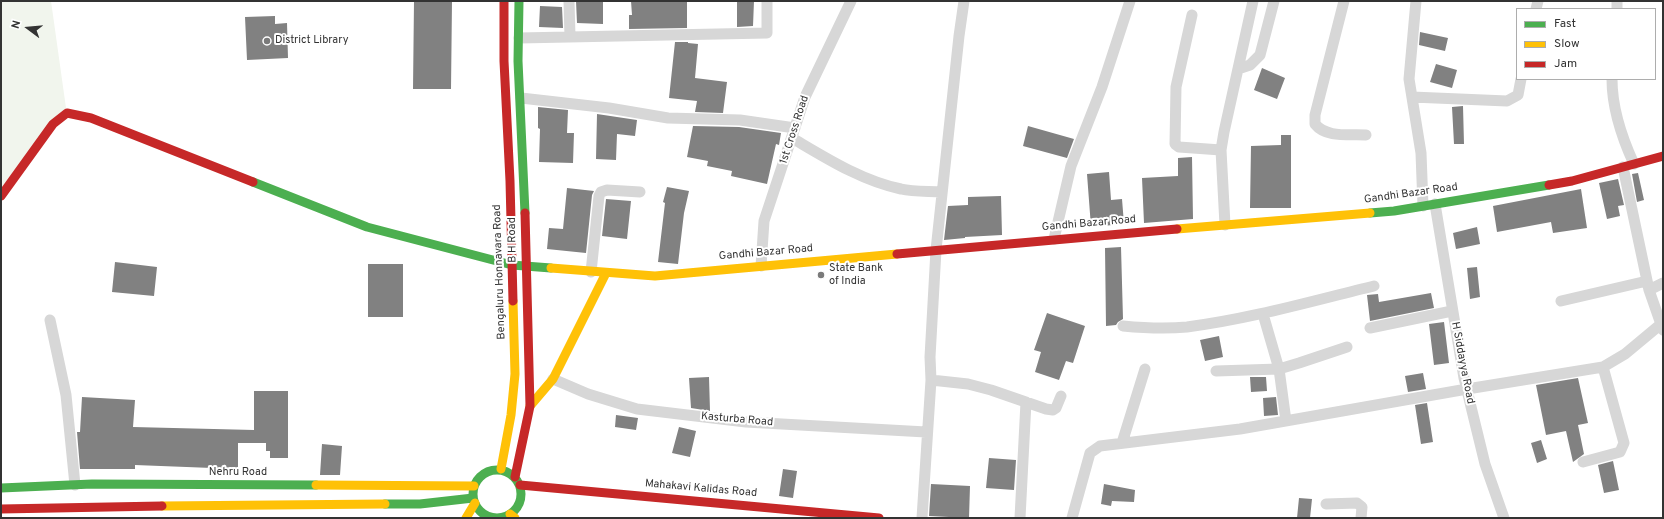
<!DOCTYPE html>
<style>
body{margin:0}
#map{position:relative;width:1664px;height:519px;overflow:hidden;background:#fff;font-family:Overpass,sans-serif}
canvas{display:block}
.frame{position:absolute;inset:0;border:2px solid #333;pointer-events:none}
.legend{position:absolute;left:1516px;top:8px;width:140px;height:72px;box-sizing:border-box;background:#fff;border:1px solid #adadad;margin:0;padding:5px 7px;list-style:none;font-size:12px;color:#333}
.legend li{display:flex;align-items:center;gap:8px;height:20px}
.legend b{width:20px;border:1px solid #adadad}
.north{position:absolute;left:8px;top:8px;width:40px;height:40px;-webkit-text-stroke:3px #fff;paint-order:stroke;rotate:286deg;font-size:11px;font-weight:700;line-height:16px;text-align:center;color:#333}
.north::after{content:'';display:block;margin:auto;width:14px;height:18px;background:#333;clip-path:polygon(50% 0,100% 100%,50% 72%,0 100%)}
</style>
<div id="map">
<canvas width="1664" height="519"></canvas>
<div class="frame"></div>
<ul class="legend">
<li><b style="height:5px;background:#4caf50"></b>Fast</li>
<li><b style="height:5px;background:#ffc107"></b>Slow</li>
<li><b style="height:5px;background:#c62828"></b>Jam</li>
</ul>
<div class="north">N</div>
</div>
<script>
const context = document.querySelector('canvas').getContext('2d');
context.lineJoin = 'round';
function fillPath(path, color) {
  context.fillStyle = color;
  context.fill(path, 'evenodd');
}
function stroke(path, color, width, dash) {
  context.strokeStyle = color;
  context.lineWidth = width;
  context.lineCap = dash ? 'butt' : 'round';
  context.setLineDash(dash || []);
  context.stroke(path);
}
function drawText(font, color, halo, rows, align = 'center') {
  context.font = font + ' Overpass,sans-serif';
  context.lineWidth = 4;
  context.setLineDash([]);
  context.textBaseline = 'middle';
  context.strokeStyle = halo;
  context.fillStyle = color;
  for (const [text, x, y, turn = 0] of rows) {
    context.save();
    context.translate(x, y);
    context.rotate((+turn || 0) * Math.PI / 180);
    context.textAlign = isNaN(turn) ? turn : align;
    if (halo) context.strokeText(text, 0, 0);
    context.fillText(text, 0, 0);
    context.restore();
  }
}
const green = new Path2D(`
 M1,1H51L66,108L1,196Z`);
const building = new Path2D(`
 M414,1H452L451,89H413Z
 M576,1H603V24L577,23Z
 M631,1H687V28L629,29V15H632Z
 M737,1H754L753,26L737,27Z
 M540,6L562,7L563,28L539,27Z
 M275,16V24L287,23L288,58L247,60L245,17Z
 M1420,32L1448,38L1445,51L1419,45Z
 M675,42H688V43L698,44L695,78L727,82L723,113L695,112L697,101L669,98Z
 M1436,64L1457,70L1452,88L1430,82Z
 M1262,68L1285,78L1277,99L1254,90Z
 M1463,106L1464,144H1454L1452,107Z
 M538,107L568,110L567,133H574L573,163L539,162L540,129L538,128Z
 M597,114L637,120L635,136L617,134L616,160L596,159Z
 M693,126L739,127L781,133L779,145L776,144L767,184L731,176L732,171L707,166L708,161L687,157Z
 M1028,126L1074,139L1067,158L1023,146Z
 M1281,135H1291V208H1250L1251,146L1281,145Z
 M1192,157L1193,219L1144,223L1142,178L1178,176V158Z
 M1109,172L1111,200L1122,199L1124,224L1091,227L1087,174Z
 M1638,173L1644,200L1637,202L1632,174Z
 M1618,179L1624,205L1618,206L1620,216L1607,219L1599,183Z
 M667,187L689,191L684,213L678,264L658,262L665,203L663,202Z
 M567,188L594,191L592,195L586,253L547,249L549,228L563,229Z
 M1581,189L1587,228L1553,233L1551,222L1497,232L1493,206Z
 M1001,196L1002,235L965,237V238L944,240L948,206L968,205V197Z
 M606,199L631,201L627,239L602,236Z
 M1477,227L1480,244L1456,249L1453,233Z
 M1121,247L1123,319L1118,322L1116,325L1106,326L1105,248Z
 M115,262L157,267L154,296L112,292Z
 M368,264H403V317H368Z
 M1477,267L1480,297L1470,299L1467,268Z
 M1431,293L1434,308L1370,321L1367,295L1378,294L1379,302Z
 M1047,313L1085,326L1073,363L1066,361L1059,380L1035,372L1041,352L1034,350Z
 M1444,322L1449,363L1434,365L1429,324Z
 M1219,336L1223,357L1205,361L1200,340Z
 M1423,373L1426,389L1408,392L1405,376Z
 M709,377L710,411L691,408L689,378Z
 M1250,377H1266L1267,391L1251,392Z
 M1578,378L1588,423L1578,425L1584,454L1573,462L1566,431L1546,435L1536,385Z
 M254,391H288V458H270V451H266V443H238V469L135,465V469H80L77,432H80L82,397L135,400L133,427L254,430Z
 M1276,397L1278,415L1264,416L1263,398Z
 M1427,403L1433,442L1421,444L1415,405Z
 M616,415L638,418L636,430L615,427Z
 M679,427L696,431L690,457L672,453Z
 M1541,440L1547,459L1537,463L1531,443Z
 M322,444L342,446L340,475H320Z
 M989,458L1016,460L1014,490L986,488Z
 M1613,461L1619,490L1604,493L1598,465Z
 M783,469L797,471L793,498L779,496Z
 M931,484L970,486L969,518L929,516Z
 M1104,484L1135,490L1134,502L1112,501L1111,506L1101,504Z
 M1299,498L1312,499L1310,518H1297Z`);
const street = new Path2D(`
 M569,1L570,37
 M1344,1L1315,115V124C1326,138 1349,134 1366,135
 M1416,1L1409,79L1421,153L1423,206
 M1617,1V9
 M1536,9L1538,1
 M1192,15L1176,87L1175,144L1179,147L1221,150
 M519,38L767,33V1
 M1238,69L1250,65L1260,55L1274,1
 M1612,79C1612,108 1622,138 1634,164
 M1412,97L1507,101L1518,95L1521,79
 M521,98L609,108L668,118L740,120L795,128
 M792,138C826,158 862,181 901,189C914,192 929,191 942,192
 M1623,167L1649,290L1663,330
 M1435,204L1464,378L1485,464L1504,518
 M1225,225L1221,150L1224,132L1253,1
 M1054,239L1071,166L1102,87L1130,1
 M761,266L764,221L805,97L851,1
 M591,272L599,196L601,192L607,190L640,192
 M1649,290L1663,283
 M1561,301L1647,281
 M1263,314L1279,369L1286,421
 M50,320L66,395L75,485
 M1123,326C1144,328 1166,329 1187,327C1250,319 1312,301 1374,286
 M1370,328L1452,311
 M1216,371L1279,369L1299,363L1347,347
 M553,379L588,394L637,409L746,422L926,432
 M931,380L968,384L991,390L1046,409L1053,410L1056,408L1061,396
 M1122,443L1145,369
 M1583,462L1620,452L1624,443L1603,367
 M1326,504L1357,503L1362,507L1361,518
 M922,518L931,380L930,357L936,250L959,36L964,1
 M1020,518L1026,402
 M1072,518L1090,453L1100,446L1240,429L1467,389L1603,367L1625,354L1661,324`);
const fast = new Path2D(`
 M519,1L518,61L525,213
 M253,182L367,227L512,265L551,268
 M1370,213L1394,211L1549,185
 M473 494a24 24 0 1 1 48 0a24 24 0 1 1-48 0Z
 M1,488L92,484L316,485
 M385,504H420L473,498`);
const slow = new Path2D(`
 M1177,229L1370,213
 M551,268L655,276L897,254
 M530,406L553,379L606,273
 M501,469L511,415L515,374L513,301
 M316,485L474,486
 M162,506L385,504
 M510,514L515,518
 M466,518L475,503`);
const jam = new Path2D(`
 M504,1V61L510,181L513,301
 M1549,185L1572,181L1663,156
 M1,196L53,124L67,113L91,118L253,182
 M897,254L1177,229
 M515,477L530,406L525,213
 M520,485L879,518
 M1,509L162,506`);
const markers = [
 [267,41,4,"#7a7a7a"],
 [821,275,4,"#7a7a7a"]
];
const poiNames = [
 ["District Library",275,41],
 ["State Bank",829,269],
 ["of India",829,282]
];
const streetNames = [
 ["1st Cross Road",795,130,-72],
 ["Gandhi Bazar Road",1411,194,-8],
 ["Gandhi Bazar Road",1089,224,-5],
 ["B H Road",513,240,-91],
 ["Gandhi Bazar Road",766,253,-5],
 ["Bengaluru Honnavara Road",500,272,-92],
 ["H Siddayya Road",1462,363,79],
 ["Kasturba Road",737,420,5],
 ["Nehru Road",238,473],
 ["Mahakavi Kalidas Road",701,489,5]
];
fillPath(green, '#f1f5ed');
fillPath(building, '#818181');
stroke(street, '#d7d7d7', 11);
stroke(fast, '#4caf50', 9);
stroke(slow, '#ffc107', 9);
stroke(jam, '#c62828', 9);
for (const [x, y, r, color] of markers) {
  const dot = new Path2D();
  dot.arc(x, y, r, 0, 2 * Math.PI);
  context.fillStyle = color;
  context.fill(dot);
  stroke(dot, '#fff', 1.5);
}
drawText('11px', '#333', '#fff', poiNames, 'left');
drawText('11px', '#333', '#fff', streetNames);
</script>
